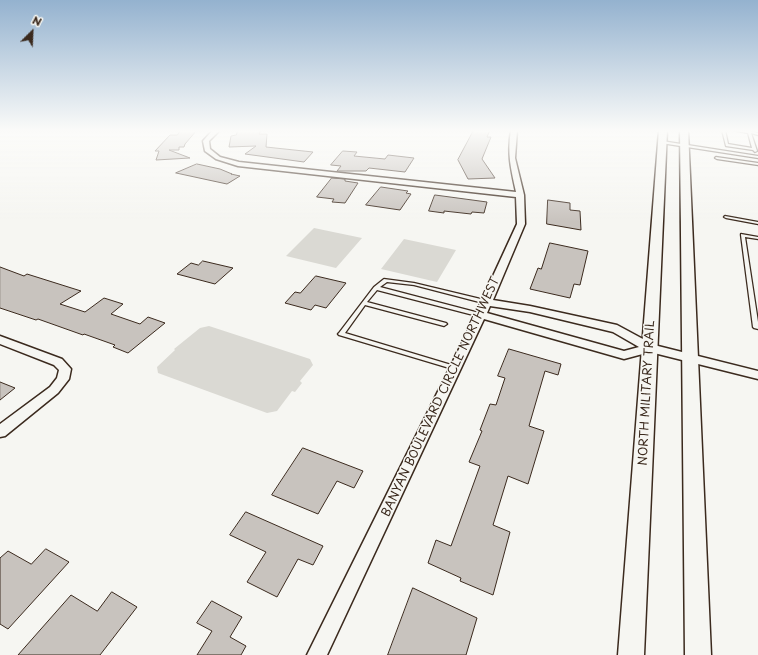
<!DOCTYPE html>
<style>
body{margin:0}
#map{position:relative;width:758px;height:655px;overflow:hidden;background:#f6f6f2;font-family:"Playpen Sans",sans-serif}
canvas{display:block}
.north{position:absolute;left:12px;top:12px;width:40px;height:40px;-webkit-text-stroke:3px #f6f6f2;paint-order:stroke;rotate:24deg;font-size:11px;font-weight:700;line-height:16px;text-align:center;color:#3b2a1e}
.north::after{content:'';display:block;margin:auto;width:14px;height:18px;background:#3b2a1e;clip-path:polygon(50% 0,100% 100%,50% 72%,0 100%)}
</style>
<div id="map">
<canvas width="758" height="655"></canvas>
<div class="north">N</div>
</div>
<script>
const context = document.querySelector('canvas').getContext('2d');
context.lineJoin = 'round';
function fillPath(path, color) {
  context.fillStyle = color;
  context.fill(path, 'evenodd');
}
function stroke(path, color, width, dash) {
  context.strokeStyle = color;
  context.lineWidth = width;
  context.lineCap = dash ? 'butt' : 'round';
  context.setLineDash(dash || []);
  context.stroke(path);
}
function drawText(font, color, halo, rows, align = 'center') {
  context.font = font + ' "Playpen Sans",sans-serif';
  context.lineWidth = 3;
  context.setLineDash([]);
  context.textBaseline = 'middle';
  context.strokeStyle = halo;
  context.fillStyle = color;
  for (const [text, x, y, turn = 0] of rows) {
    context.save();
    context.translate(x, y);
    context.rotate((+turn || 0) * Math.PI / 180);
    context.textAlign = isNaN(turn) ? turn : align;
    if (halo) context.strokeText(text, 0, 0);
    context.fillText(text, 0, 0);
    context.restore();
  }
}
const green = new Path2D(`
 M314,228L362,238L336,268L286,256Z
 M404,239L456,250L437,282L381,269Z
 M209,326L310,359L313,365L300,381L302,383L295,392L292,391L277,411L267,413L158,373L157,367L175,350L174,349L200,328Z`);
const building = new Path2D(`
 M181,130H197L185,144L184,147H179V150H169L190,158L156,160L159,151H155L170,135H177Z
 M238,130H261L259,134H267L266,147L313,152L304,162L245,154L256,146L229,147L231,136L236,135Z
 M474,130H490L487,137H491L482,159L495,178L468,179L458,160Z
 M343,151L357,152L354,156L385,159L388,155L414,158L405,172L369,168L366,171H337L341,166L331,165Z
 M197,164L220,169L232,174H231L240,176L227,184L176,173Z
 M332,178L345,179V181L358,183L345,203L332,202L334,199L317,197Z
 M381,187L408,191L406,193L411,194L400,210L366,205Z
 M435,195L450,197L487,202L484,213L472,212L471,214L444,211V213L429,211Z
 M548,200L570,203V210L580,211L581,230L547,224Z
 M550,243L588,251L580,285L574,284L570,298L530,289L538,268L541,269Z
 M203,261L233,268L215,284L177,274L191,263L198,265Z
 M0,267L24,276L27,274L81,291L60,304L85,312L104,298L123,304L111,314L140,324L148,317L165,323L128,353L113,347L115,345L84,334L83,335L38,319L36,320L0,308Z
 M316,276L346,283L326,308L315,305L311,310L285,303L295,292L300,293Z
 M509,349L561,364L558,375L545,371L529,426L544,431L528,484L508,476L493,525L510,532L493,595L460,581L461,578L428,563L436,540L451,546L480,466L469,462L482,431L480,430L490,404L496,405L505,378L498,376Z
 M0,382L15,388L0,400Z
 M303,448L363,471L354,488L337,481L318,514L272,495Z
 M246,512L323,546L313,565L298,559L277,597L247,582L266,552L230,535Z
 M46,549L69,562L8,629L0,624V558L8,551L31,564Z
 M413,588L477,618L466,655H388Z
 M112,592L137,607L100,655H18L71,595L97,611Z
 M212,601L242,617L230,637L246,646L241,655H197L212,631L197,623Z`);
const lane = new Path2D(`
 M722,130H725L728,144L752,148L748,133L731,130H743L758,133V135L751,133L757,151L755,152L753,150L726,146Z
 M662,141L758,156V158L661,143V141Z
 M716,157L758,163V165L717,159L715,158Z
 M725,216L758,222V224L726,218L724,217Z
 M741,234L758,237V239L745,237L758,322V329L754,328L753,327L741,235Z
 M384,279L414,283L489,301L490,302L487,304L414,285L387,282L380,287L483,314L484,315L481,317L377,290L367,302L446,323L447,324L444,326L365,305L345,333L458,367L459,368L458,369L456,370L339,335L338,334L339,333L374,287Z`);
const street = new Path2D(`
 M213,130H220L209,141L210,149L220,157L239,162L516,192C511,169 507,154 511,130H517L515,158L524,195L525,224L493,300L530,306L617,325L654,345L758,371V379L650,352L624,359L484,319L327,655H307L464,339L517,224L516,197L238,166L216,159L205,151L203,141ZM490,306L530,312L613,332L639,347L624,351L487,313Z
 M0,336L62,359L71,369L69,379L58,393L5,436L0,437V424L50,387L57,378L59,370L54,365L0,344Z`);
const secondary = new Path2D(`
 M659,130H667L644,655H618Z
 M680,130H688L711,655H685Z`);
const streetNames = [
 ["NORTH MILITARY TRAIL",647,393,-87],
 ["BANYAN BOULEVARD CIRCLE NORTHWEST",441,397,-65]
];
fillPath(green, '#dad9d3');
fillPath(building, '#c8c3be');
stroke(building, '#3b2a1e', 1);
stroke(lane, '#3b2a1e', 2.5);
stroke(street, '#3b2a1e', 3);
stroke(secondary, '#3b2a1e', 3);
fillPath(lane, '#f6f6f2');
fillPath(street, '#f6f6f2');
fillPath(secondary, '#f6f6f2');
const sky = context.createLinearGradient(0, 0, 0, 222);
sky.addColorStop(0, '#94b2cf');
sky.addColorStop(0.59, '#fbfbf9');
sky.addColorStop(1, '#fbfbf900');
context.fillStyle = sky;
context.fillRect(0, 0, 758, 222);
drawText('12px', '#3b2a1e', '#f6f6f2', streetNames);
</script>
